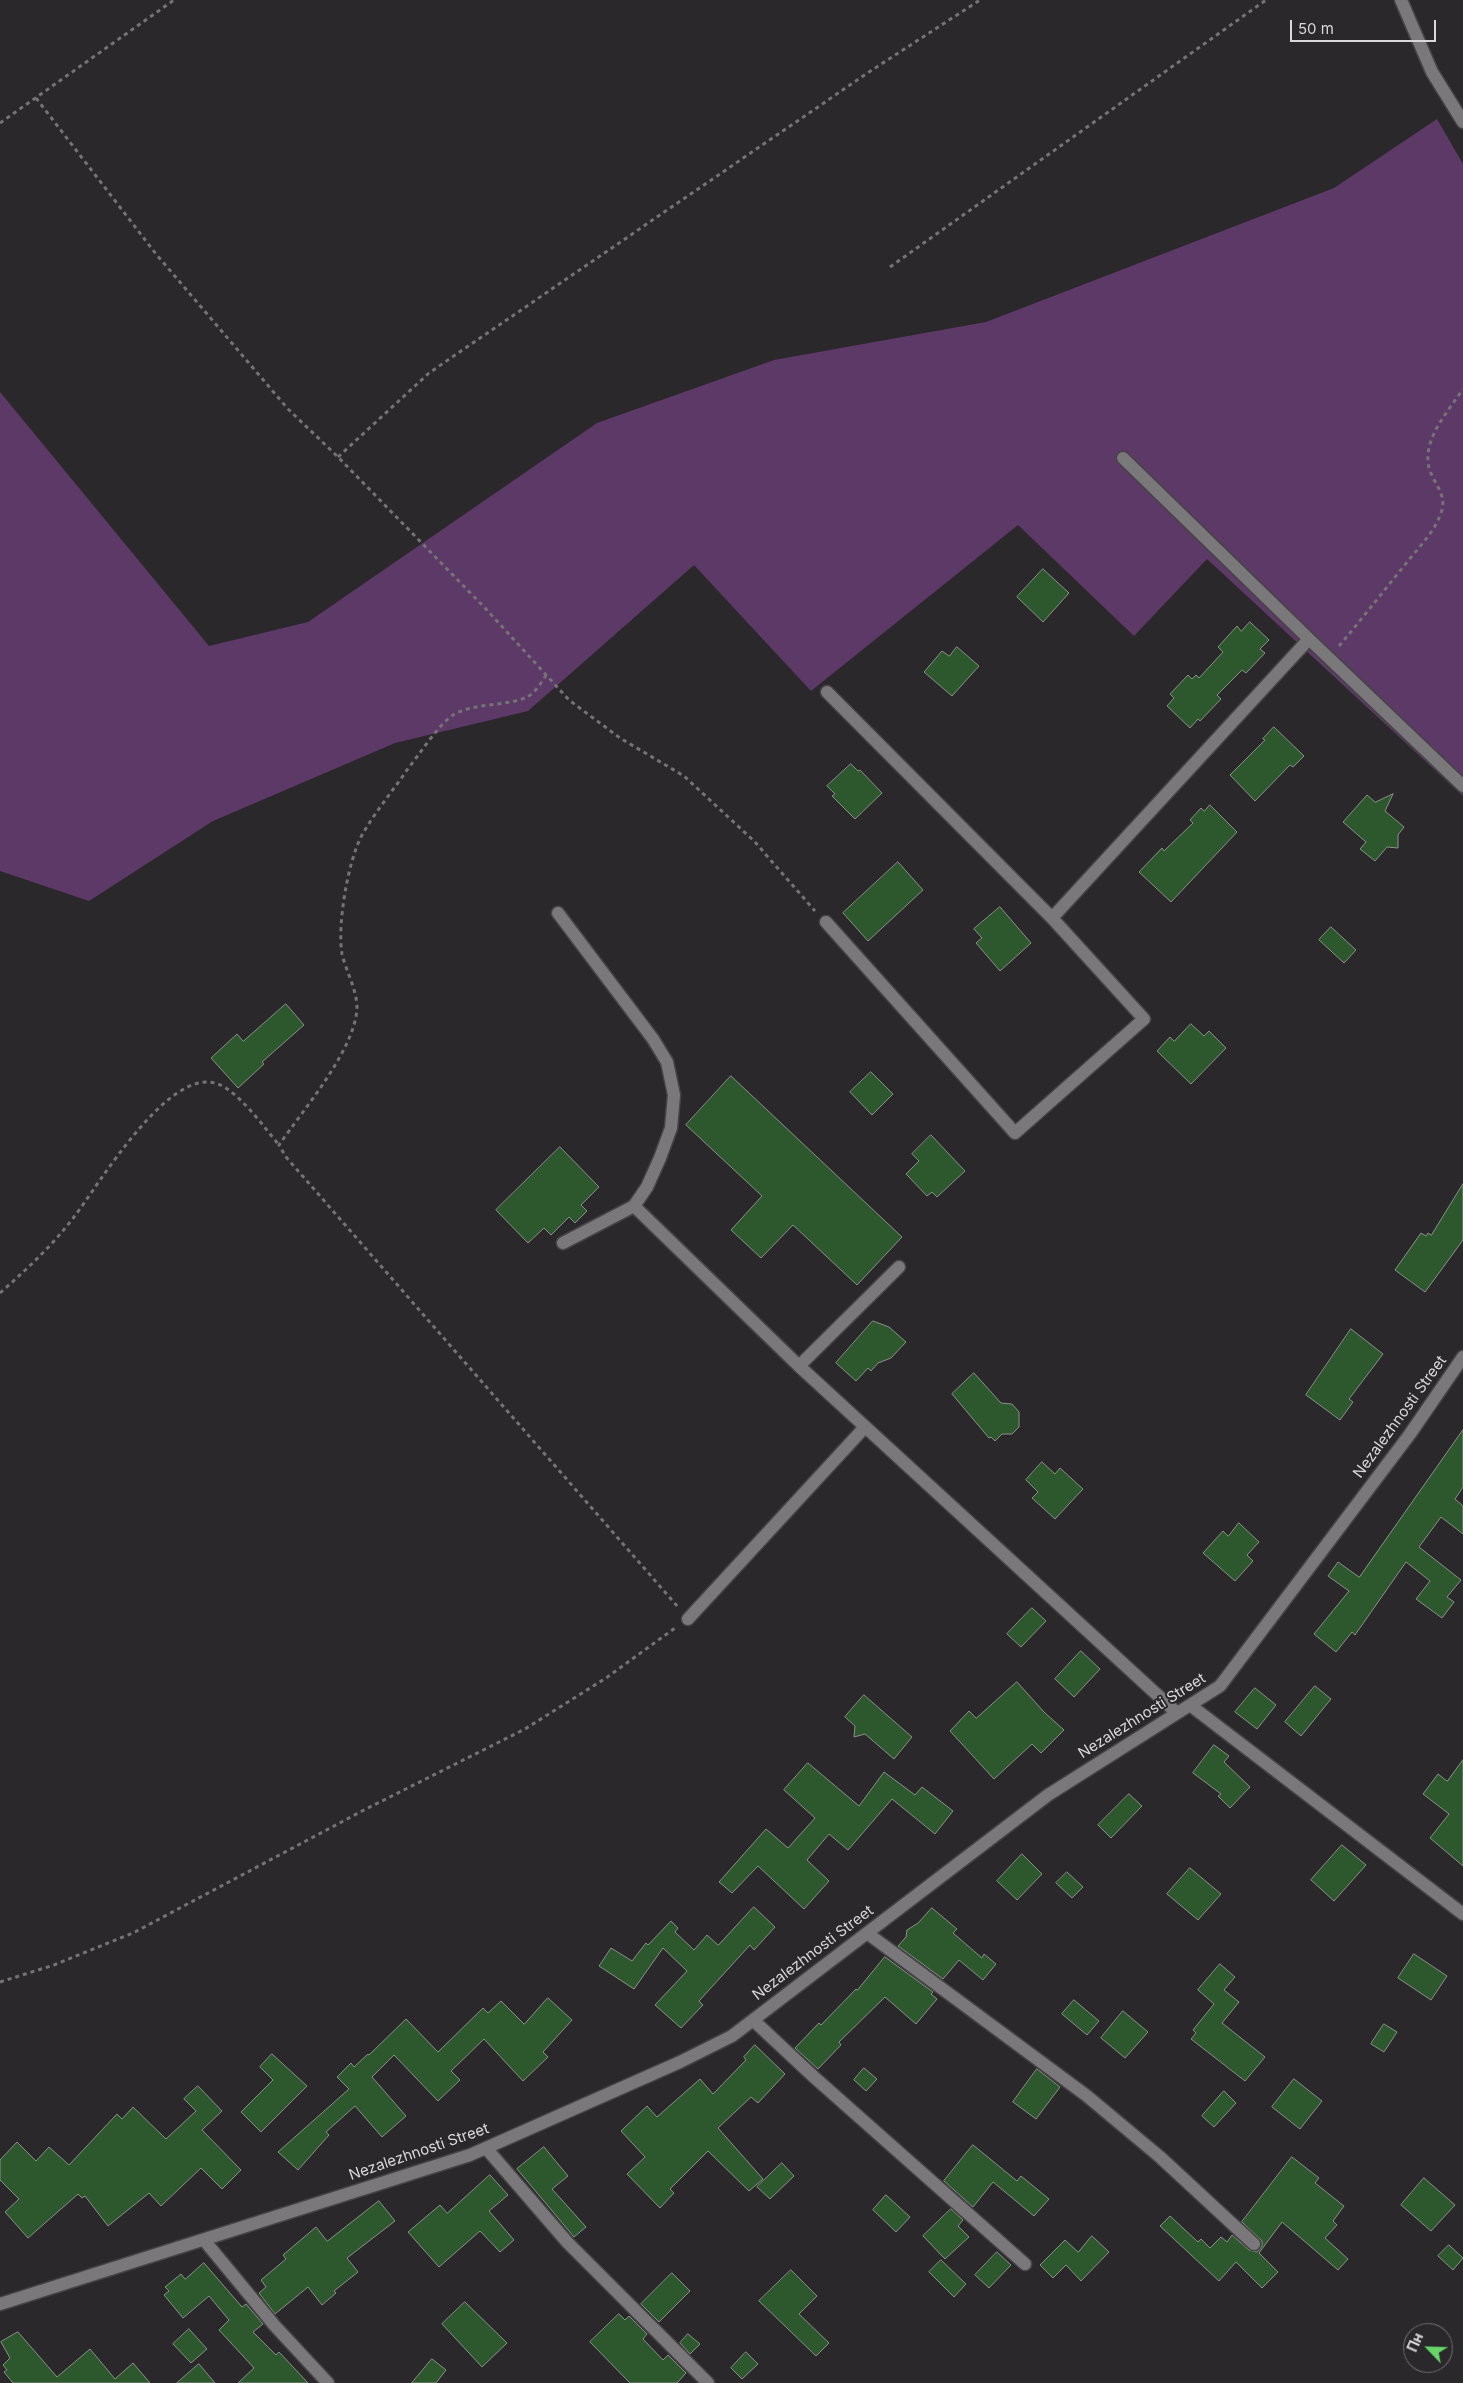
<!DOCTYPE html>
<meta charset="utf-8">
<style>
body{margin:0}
#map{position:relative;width:1463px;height:2383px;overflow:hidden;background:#2b282c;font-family:Inter,sans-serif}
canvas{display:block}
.north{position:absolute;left:1403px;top:2323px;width:50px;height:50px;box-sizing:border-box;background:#2b282c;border:1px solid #716e71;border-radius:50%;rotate:294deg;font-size:14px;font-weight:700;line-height:20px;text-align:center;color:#d9d7d9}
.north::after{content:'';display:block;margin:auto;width:18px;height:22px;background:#66d467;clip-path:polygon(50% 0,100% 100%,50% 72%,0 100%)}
.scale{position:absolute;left:1290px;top:20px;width:146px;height:22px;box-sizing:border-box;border:2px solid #d9d7d9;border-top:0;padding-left:6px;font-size:15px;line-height:18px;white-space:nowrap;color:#d9d7d9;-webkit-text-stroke:4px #2b282c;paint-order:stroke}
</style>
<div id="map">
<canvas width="1463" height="2383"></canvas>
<div class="north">Пн</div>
<div class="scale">50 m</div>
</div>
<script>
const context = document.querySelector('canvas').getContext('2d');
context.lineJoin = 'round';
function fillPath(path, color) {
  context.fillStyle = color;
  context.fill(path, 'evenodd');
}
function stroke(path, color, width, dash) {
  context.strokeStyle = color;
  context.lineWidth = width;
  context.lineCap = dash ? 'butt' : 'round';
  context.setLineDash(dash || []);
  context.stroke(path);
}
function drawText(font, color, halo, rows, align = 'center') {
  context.font = font + ' Inter,sans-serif';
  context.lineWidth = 4;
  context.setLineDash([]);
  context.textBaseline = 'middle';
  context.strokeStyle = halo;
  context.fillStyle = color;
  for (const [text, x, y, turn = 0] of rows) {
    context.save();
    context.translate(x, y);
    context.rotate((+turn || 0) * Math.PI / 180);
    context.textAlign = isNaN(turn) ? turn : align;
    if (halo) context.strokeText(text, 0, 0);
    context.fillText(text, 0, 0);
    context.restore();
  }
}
const green = new Path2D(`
 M1437,119L1463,164V796L1207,559L1134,636L1018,525L811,691L694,565L528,711L395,743L213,821L89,901L0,871V392L209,646L308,622L597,423L774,360L986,322L1334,188Z`);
const building = new Path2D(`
 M1043,569L1069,593L1043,622L1017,597Z
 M1250,622L1269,640L1260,649L1265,653L1246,673L1242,670L1217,695L1221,699L1200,721L1198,719L1190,728L1167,706L1174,698L1170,694L1188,675L1192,679L1196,675L1199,678L1223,652L1218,647L1237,626L1241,631Z
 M957,647L979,666L952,696L924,672L942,651L949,656Z
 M1274,727L1304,756L1293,767L1290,765L1255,801L1230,775L1265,740L1263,739Z
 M851,764L858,771L860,770L882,793L855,819L832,796L835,794L827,786Z
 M1393,794L1385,811L1404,827L1398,835V848L1387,847L1375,861L1360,849L1366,842L1343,822L1367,795L1375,802Z
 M1210,805L1237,832L1171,902L1139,872L1162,848L1164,851L1193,823L1190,820L1201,808L1204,811Z
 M898,862L923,890L868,941L843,913Z
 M1000,907L1031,943L1000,971L976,943L982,938L974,929Z
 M1331,927L1356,950L1344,963L1319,940Z
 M286,1004L304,1025L262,1062L264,1064L238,1088L211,1058L237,1034L243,1041Z
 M1191,1024L1204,1036L1209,1031L1226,1048L1191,1084L1157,1051L1170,1037L1174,1041Z
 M871,1072L893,1094L872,1115L850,1092Z
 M731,1076L902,1237L857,1285L793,1225L761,1258L731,1230L762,1196L686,1125Z
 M931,1135L965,1171L937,1197L932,1192L927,1196L906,1174L919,1161L912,1154Z
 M560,1147L599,1187L581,1205L587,1211L575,1223L569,1217L551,1235L544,1228L528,1243L496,1210Z
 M1463,1184V1240L1425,1292L1395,1270L1421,1233L1426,1236L1428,1233L1431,1235Z
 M873,1321L889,1327L906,1342L891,1358L878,1363L871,1371L868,1368L856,1381L836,1363Z
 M1351,1329L1383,1354L1349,1399L1353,1402L1340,1420L1306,1395Z
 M974,1373L1001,1403L1012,1404L1019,1412V1427L1012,1434H1002L995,1441L991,1437L989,1438L952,1394Z
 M1463,1430V1487L1455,1499L1463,1506V1534L1441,1517L1419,1547L1461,1580L1447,1597L1454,1602L1442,1618L1416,1599L1430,1581L1406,1562L1355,1635L1352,1632L1336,1652L1314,1634L1349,1591L1328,1576L1338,1562L1359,1577Z
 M1042,1462L1055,1474L1060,1468L1083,1489L1055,1519L1032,1498L1038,1492L1026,1480Z
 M1239,1523L1259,1542L1247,1555L1253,1561L1235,1581L1203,1553L1223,1531L1228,1536Z
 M1032,1608L1046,1621L1021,1647L1007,1634Z
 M1081,1651L1100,1669L1074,1697L1055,1679Z
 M1017,1682L1044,1712L1064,1730L1041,1753L1032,1744L994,1779L950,1731L969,1711L976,1718Z
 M1315,1686L1331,1699L1301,1736L1285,1722Z
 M1255,1688L1276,1705L1257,1729L1235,1712Z
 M864,1695L912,1737L894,1759L865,1734L854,1737L855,1726L845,1717Z
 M1214,1745L1229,1756L1224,1762L1250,1787L1230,1808L1218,1796L1221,1794L1193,1773Z
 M1463,1760V1866L1430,1838L1449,1814L1423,1794L1438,1774L1447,1781Z
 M808,1763L859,1806L884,1772L915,1795L922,1787L953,1811L935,1834L892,1799L848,1850L829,1834L807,1860L829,1881L804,1909L758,1866L732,1893L719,1882L766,1829L788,1848L815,1818L784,1790Z
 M1129,1794L1142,1806L1111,1838L1098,1825Z
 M1342,1845L1366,1865L1334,1901L1311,1880Z
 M1022,1854L1042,1874L1017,1900L997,1881Z
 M1190,1868L1221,1894L1198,1920L1167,1894Z
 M1067,1872L1083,1887L1072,1898L1056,1883Z
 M754,1907L775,1927L754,1950L750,1945L699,2001L703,2005L681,2028L655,2005L687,1971L663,1948L634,1989L599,1966L611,1948L632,1961L646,1943L648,1945L671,1921L678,1928L675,1932L694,1950L707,1935L718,1945Z
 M932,1908L957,1929L953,1933L982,1958L984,1954L996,1964L983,1980L959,1960L943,1979L898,1946L906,1937L907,1930L918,1923Z
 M1414,1954L1447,1976L1431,2000L1398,1978Z
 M885,1957L933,1992L931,1994L937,1999L916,2024L885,1997L839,2042L841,2045L818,2069L795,2048L819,2023L821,2025L856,1989L857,1990Z
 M1220,1964L1235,1977L1224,1990L1239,2002L1222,2023L1265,2057L1245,2081L1191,2039L1196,2033L1193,2030L1214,2004L1198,1990Z
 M548,1998L572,2020L543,2052L548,2057L523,2081L484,2039L451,2071L460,2080L438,2101L394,2055L372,2077L406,2116L382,2137L355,2106L326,2132L329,2135L298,2170L278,2152L349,2089L337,2077L351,2063L354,2067L368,2054L369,2055L406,2019L438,2052L483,2008L488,2013L501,2001L524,2024Z
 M1074,2000L1099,2021L1087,2035L1062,2014Z
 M1123,2011L1148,2032L1125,2058L1101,2038Z
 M1384,2024L1397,2032L1384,2052L1371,2044Z
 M755,2045L785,2074L758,2103L751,2097L718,2128L763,2179L749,2191L708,2151L670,2189L674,2193L660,2208L627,2174L645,2157L621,2131L647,2106L657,2117L700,2079L713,2094L746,2060L744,2057Z
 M272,2054L307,2086L261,2132L241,2112L273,2080L260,2067Z
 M864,2068L877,2079L866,2091L854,2080Z
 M1037,2069L1060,2087L1036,2119L1013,2102Z
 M1294,2079L1322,2101L1300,2129L1272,2107Z
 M198,2086L222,2111L202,2130L241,2170L222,2189L201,2168L161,2206L149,2193L108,2226L85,2196L82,2198L78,2194L28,2238L5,2212L19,2199L0,2180V2160L17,2142L36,2161L49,2147L69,2165L117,2114L122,2119L133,2107L166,2139L196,2111L184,2099Z
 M1224,2091L1236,2103L1214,2127L1202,2116Z
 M973,2145L1017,2181L1021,2176L1049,2199L1034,2216L993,2182L973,2207L944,2181Z
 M544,2147L568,2176L552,2189L586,2227L574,2237L517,2169Z
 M1292,2157L1319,2178L1315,2183L1344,2206L1333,2221L1337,2225L1325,2238L1348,2259L1338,2270L1282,2222L1259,2253L1278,2272L1262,2288L1236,2262L1219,2281L1160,2226L1170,2216L1198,2242L1201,2239L1210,2248L1221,2237L1227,2242L1232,2235L1249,2250L1257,2252L1262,2246V2241L1242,2222Z
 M782,2163L794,2176L770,2199L757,2187Z
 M490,2175L508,2195L489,2211L514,2240L500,2252L480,2231L439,2267L408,2232L440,2205L447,2213Z
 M1424,2178L1455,2205L1431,2231L1401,2205Z
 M886,2195L910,2217L896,2232L873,2210Z
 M379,2201L395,2221L347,2258L358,2272L334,2291L336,2293L322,2305L308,2287L275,2314L259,2293L266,2287L261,2280L286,2259L283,2255L316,2227L327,2241Z
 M951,2209L963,2220L958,2226L969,2237L945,2259L923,2236Z
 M1092,2236L1109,2252L1081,2281L1066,2265L1053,2278L1040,2265L1065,2240L1078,2252Z
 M1449,2245L1463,2258L1453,2270L1438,2256Z
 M997,2252L1011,2265L989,2288L975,2275Z
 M941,2260L966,2284L954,2297L929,2272Z
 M204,2263L242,2307L246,2304L263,2324L253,2332L276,2355L279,2352L308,2383H238L254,2368L219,2330L229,2320L209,2296L183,2318L164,2295L169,2291L165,2287L181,2274L185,2279Z
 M791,2270L817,2296L799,2314L829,2343L816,2356L759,2301Z
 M672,2273L690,2291L659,2322L641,2304Z
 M465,2302L507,2343L482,2367L442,2324Z
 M619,2314L625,2320L629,2316L647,2334L643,2339L663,2360L668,2355L686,2373L677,2383H630L590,2342Z
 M189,2329L207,2349L191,2363L173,2344Z
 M18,2332L57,2377L90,2349L115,2379L133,2363L150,2383H13L4,2372L7,2370L3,2365L10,2358L1,2342Z
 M688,2334L700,2344L690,2354L680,2343Z
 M746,2352L758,2364L742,2379L731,2368Z
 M432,2359L446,2370L436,2383H412Z
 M199,2364L215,2383H177Z`);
const path = new Path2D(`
 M36,98L156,254L288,409L338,457L486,609L569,700L620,738L684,776L754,841L815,911
 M0,123L174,0
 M890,267L1266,0
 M338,457L429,373L869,72L980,0
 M1339,646C1361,620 1382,593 1404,566C1417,549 1436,531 1442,510C1446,494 1435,485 1430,471C1420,441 1448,412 1463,389
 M546,675C542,682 535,693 527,697C505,707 475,702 453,715C438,725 419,755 407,770C392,792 375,812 362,835C348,861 337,925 342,954C346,971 357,990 357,1008C355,1050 303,1110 279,1145L286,1157L678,1607
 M0,1293C27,1269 52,1246 74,1217C98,1186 169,1065 218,1084C239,1092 264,1127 279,1145
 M0,1982L54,1965L133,1933L364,1810L525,1729L606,1678L675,1628`);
const minor = new Path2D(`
 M1401,0L1432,72L1463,122
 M1123,458L1309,639
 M558,913L653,1039L667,1062L674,1095L671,1128L660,1158L647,1187L634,1206L563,1243
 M1052,918L1309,639L1463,786
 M826,922L1015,1133L1144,1019L1052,918L827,692
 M634,1206L799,1366L1177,1713
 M799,1366L899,1267
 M688,1619L865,1427
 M1190,1705L1463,1914
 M867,1933L1087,2096L1160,2157L1254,2244
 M753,2020L814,2077L1025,2264
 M486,2148L568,2243L708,2383
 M204,2240L275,2326L328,2383
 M0,2304L470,2155L680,2062L732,2036L1048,1795L1220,1686L1410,1434L1463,1357`);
const streetNames = [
 ["Nezalezhnosti Street",1400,1417,-54],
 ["Nezalezhnosti Street",1142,1716,-32],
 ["Nezalezhnosti Street",813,1953,-37],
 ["Nezalezhnosti Street",419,2152,-19]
];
fillPath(green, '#5c3966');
fillPath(building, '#2d582d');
stroke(building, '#8b8f8b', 1);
stroke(minor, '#474447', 15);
stroke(path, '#757376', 3, [4, 4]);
stroke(minor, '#7b787c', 12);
drawText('15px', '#d9d7d9', '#2b282c', streetNames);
</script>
